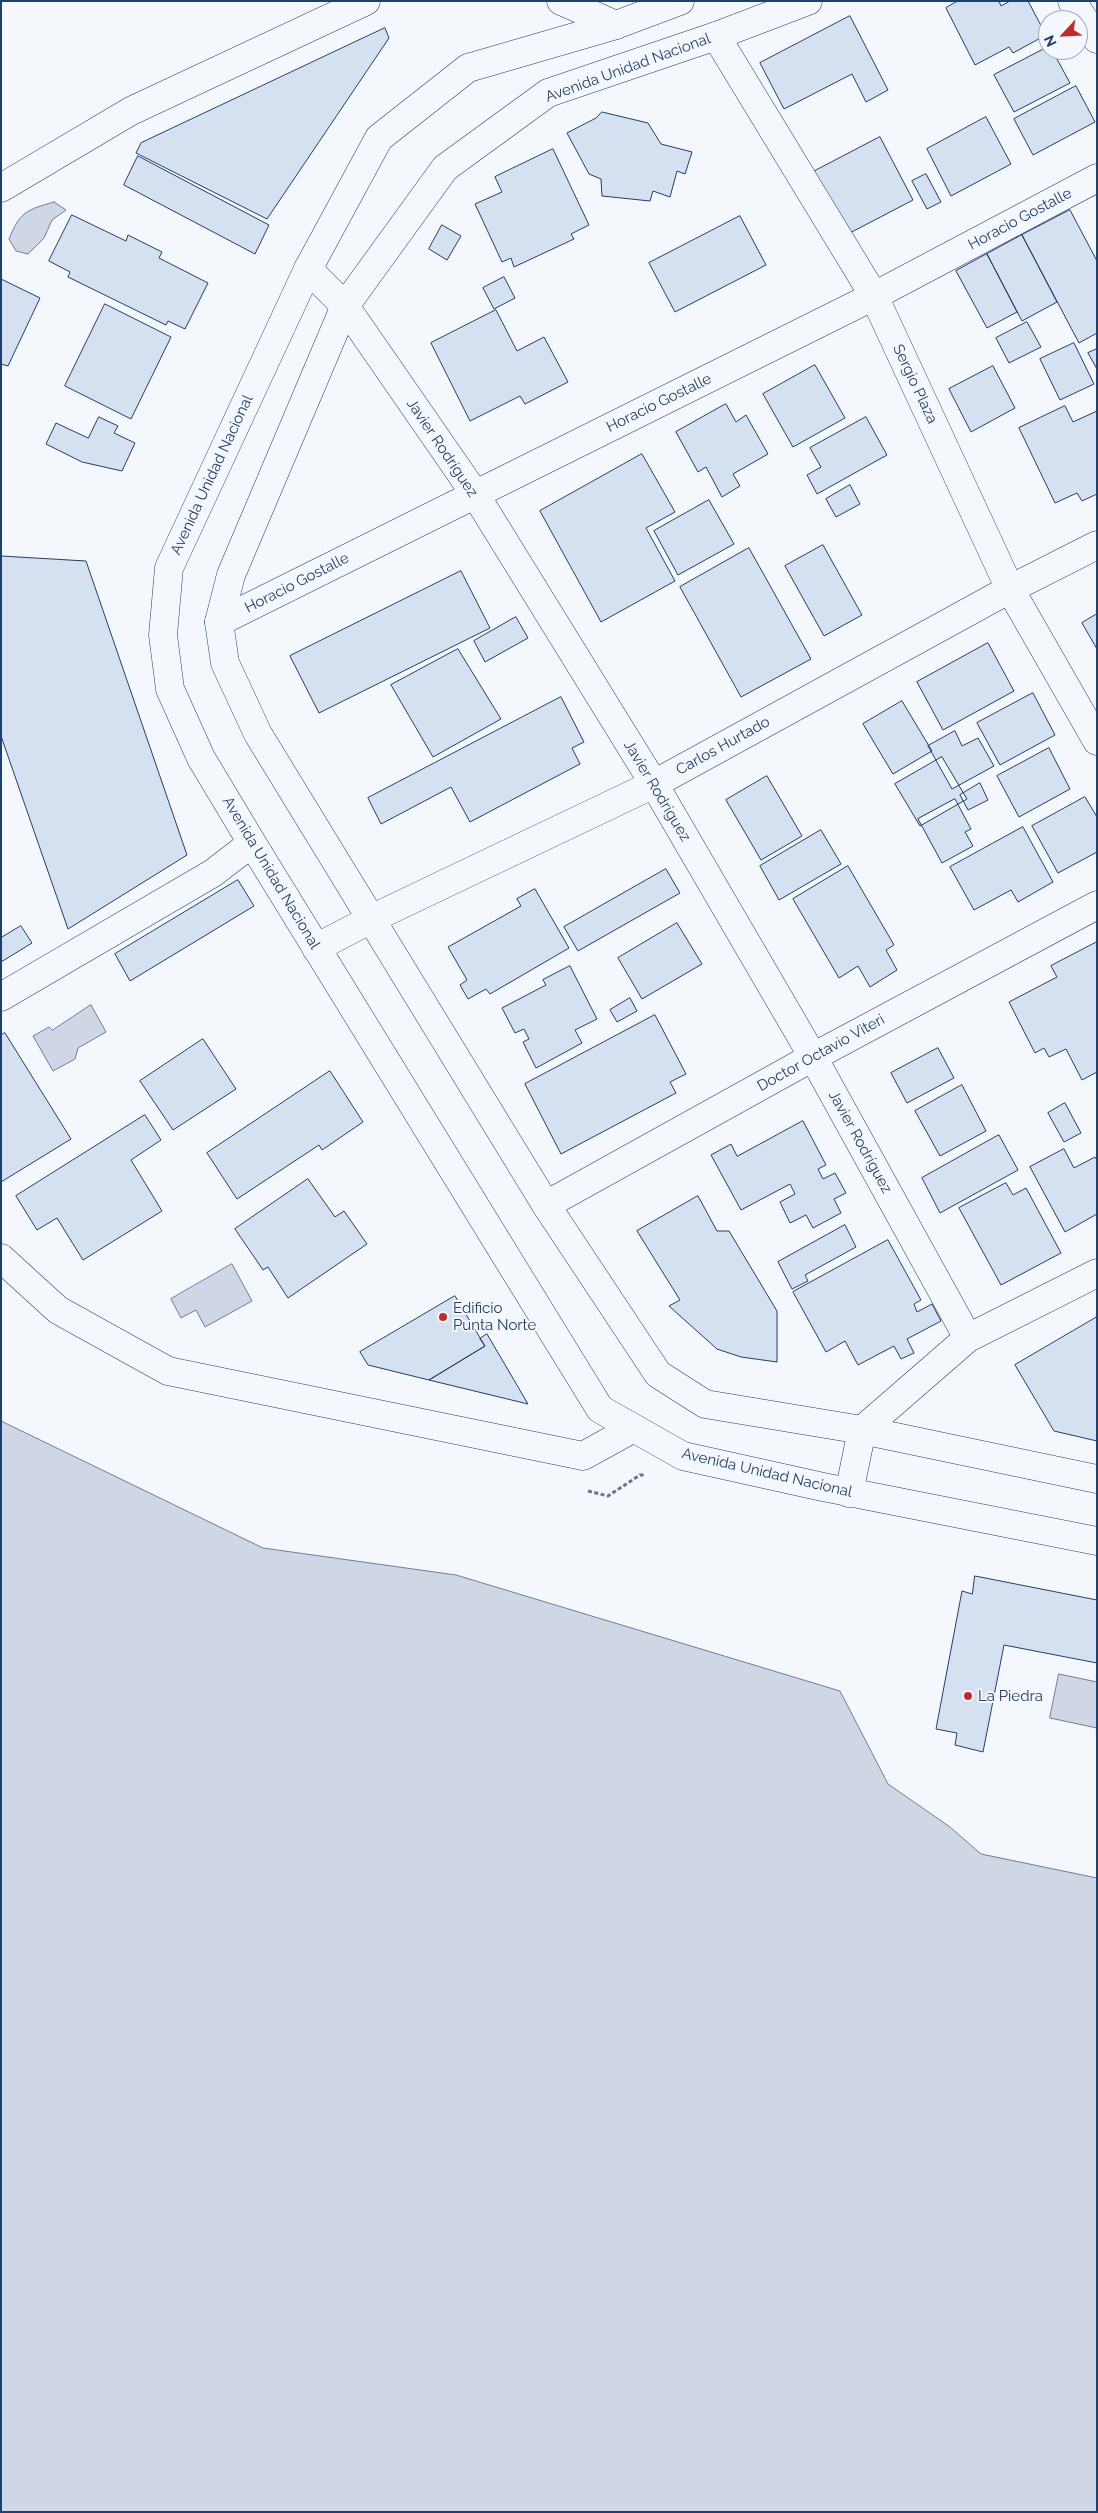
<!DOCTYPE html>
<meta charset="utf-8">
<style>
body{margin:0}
#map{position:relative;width:1098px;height:2513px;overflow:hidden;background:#f4f7fb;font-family:Raleway,sans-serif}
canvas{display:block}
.frame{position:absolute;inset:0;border:2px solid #1d3f73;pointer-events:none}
.north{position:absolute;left:1038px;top:10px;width:50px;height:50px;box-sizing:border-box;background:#f4f7fb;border:1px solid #9eadc5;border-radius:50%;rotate:245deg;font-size:14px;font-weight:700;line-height:20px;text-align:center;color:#1d3f73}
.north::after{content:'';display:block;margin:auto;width:18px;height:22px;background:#c62828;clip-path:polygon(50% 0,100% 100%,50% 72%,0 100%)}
</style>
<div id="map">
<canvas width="1098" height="2513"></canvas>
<div class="frame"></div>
<div class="north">N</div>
</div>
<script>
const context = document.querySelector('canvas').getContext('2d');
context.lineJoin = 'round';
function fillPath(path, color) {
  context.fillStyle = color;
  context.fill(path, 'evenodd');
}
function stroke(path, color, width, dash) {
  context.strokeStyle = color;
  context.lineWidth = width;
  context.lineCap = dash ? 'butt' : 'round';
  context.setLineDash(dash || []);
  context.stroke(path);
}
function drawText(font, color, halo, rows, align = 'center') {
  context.font = font + ' Raleway,sans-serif';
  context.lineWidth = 4;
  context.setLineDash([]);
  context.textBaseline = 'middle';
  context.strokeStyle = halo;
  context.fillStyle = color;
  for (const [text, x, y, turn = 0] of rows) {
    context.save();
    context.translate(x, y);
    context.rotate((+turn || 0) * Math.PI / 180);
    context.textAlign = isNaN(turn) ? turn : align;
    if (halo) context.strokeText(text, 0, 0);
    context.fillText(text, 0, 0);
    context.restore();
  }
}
const water = new Path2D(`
 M54,202L66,210L52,220L44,238L28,254L16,251L9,239C20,212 26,210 54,202Z
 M91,1005L106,1032L78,1048L75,1059L53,1071L33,1036L49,1027L52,1030Z
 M232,1264L252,1301L205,1327L196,1310L181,1318L171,1299Z
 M1,1421L263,1548L456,1575L840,1691L888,1784L950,1827L981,1854L1097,1878V2512H1Z
 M1059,1674L1097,1682V1728L1050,1718Z`);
const building = new Path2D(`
 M958,1H999L1001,6L1010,1H1028L1046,35L1013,53L1009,47L975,65L946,8Z
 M850,16L888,90L866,102L852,74L784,109L760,63Z
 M385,28L389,38L267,219L136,153L141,143Z
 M1048,47V50H1052L1070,83L1014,112L994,75Z
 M1076,86L1095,122L1033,155L1014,119Z
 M602,112L648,123L661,144L692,152L685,174L677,171L670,197L653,191L650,201L602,196L601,179L589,174L567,133L596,118Z
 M986,117L1011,164L951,196L927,149Z
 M880,137L913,200L846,235L813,172Z
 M553,149L589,225L571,234L574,239L514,267L511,258L502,262L475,204L502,192L495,177Z
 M138,156L269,225L255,254L124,185Z
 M926,174L941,202L927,209L912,181Z
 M1070,210L1097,261V333L1079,343L1022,235Z
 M72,215L126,241L128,235L162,252L159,258L208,283L185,329L168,321L166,325L68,277L70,272L49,261Z
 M740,216L766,265L675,312L649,263Z
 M442,225L461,236L447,260L429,249Z
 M1022,235L1057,302L1022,321L987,254Z
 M987,254L1017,312L987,328L956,271Z
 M504,277L515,298L494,309L483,288Z
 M1,279L40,298L8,366L1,364Z
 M105,304L171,337L131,419L65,386Z
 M496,310L517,351L544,337L568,382L525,404L520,396L470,421L431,343Z
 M1027,322L1041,347L1009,363L996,338Z
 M1074,343L1094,384L1060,400L1040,359Z
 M1097,349V369L1088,353Z
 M815,365L845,418L793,447L763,394Z
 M993,366L1015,408L971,432L949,389Z
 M726,404L736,422L746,415L768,454L733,474L740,486L722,497L706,467L698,472L676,432Z
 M1065,406L1073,422L1097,411V494L1082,501L1077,493L1055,503L1019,428Z
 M99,417L118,426L114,433L135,443L122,471L82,462L46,444L56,423L88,438Z
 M866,417L887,455L817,494L807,475L821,467L810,448Z
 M642,454L675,512L646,528L675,581L601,622L540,511Z
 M850,485L860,504L836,517L826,499Z
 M709,500L734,544L678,575L654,531Z
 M823,545L862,615L824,636L785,566Z
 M749,548L811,659L741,697L680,587Z
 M1,556L86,561L187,855L68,929L1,736Z
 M461,571L490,628L319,713L290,656Z
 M1097,614V649L1082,623Z
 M516,617L528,638L485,662L474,641Z
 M988,643L1014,691L943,730L917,682Z
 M458,649L501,719L433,757L391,685Z
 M1033,693L1055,735L1000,765L977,723Z
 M561,697L584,742L572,748L580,764L470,822L451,787L381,824L368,798Z
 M902,701L932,751L893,774L863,724Z
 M955,731L962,746L978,738L994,766L952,789L928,746Z
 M1049,748L1070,789L1019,817L997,776Z
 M942,757L967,799L920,826L895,784Z
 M767,776L802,836L761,860L726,800Z
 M980,783L988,800L968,810L960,795Z
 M1085,797L1097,817V852L1058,873L1032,826Z
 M955,799L971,829L965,832L973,846L942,863L918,819Z
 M1023,827L1053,882L1018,902L1011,890L974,910L950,867Z
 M821,830L841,864L779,900L760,866Z
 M848,866L894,945L886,950L897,970L870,987L858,966L839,978L793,899Z
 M666,869L680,893L578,951L564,927Z
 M238,880L254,906L130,981L115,954Z
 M535,889L569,948L490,994L486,989L468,999L460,985L467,980L448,947L521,906L517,899Z
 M677,923L702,964L642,999L618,958Z
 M21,926L32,943L1,962V938Z
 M1097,942V1072L1082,1080L1066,1049L1049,1057L1044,1048L1035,1053L1009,1002L1057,977L1051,966Z
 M570,966L597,1019L575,1030L582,1043L536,1068L523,1042L529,1039L524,1029L515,1033L502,1008L546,985L543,980Z
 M630,998L637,1011L617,1022L610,1010Z
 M655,1015L686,1074L670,1082L676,1093L561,1154L525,1084Z
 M5,1033L71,1139L1,1182V1035Z
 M203,1039L236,1089L173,1130L140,1081Z
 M938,1048L954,1078L907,1103L891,1073Z
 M330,1071L363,1122L322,1150L319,1145L237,1199L207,1153Z
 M962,1085L986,1131L940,1156L915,1111Z
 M1065,1103L1081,1133L1064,1142L1048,1113Z
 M145,1115L161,1140L131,1160L162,1211L83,1260L57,1218L37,1230L16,1196Z
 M803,1121L826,1165L818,1169L823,1179L835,1173L846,1193L834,1199L841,1213L813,1228L806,1215L790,1223L780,1202L795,1194L790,1184L741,1210L711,1155L731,1144L737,1156Z
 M999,1135L1018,1170L940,1213L922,1178Z
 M1064,1149L1074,1168L1095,1157L1097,1160V1214L1065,1232L1030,1167Z
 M308,1179L335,1217L344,1211L367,1244L288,1298L268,1267L263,1270L235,1229Z
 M1006,1183L1013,1195L1026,1188L1061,1253L1001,1285L959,1208Z
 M698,1196L717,1231H729L777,1311V1362L741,1357L717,1349L669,1306L680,1300L637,1231Z
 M845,1225L856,1247L805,1275L808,1281L792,1289L778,1262Z
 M888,1240L921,1300L914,1304L917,1312L932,1304L941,1321L907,1339L914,1353L901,1359L894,1346L858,1365L845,1341L826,1352L793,1292Z
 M455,1296L485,1346L429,1380L368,1365L360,1352Z
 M1097,1317V1441L1054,1431L1015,1365Z
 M487,1334L528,1404L429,1380L485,1346L480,1339Z
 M975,1576L1097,1600V1663L1004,1645L983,1752L955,1745L957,1733L936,1729L962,1591L972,1594Z`);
const path = new Path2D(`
 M588,1491L608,1496L640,1475H645`);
const minor = new Path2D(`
 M561,1L616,25
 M1072,1L1097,39
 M716,36L874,296L1010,589L1097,741
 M1,188L131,111L366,1
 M308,269L345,306L475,494L654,784L813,1057L968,1338
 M219,622L874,296L1097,178
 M316,948L373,918L654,784L1010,589L1097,545
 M1,997L213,873L252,843
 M546,1205L813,1057L1097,905
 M1,1258L58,1310L168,1371L583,1456L632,1429
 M849,1493L862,1430L968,1338L1097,1273`);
const major = new Path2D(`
 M680,1L616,25L468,68L379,138L308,269L169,568L163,635L170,689L201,758L252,843L600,1409L683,1456L823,1487L1097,1541
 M808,1L716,36L548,93L445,168L345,306L231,575L219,622L225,663L258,734L546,1205L658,1374L705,1404L862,1430L1097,1479`);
const markers = [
 [443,1317,5,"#c62828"],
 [968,1696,5,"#c62828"]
];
const streetNames = [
 ["Avenida Unidad Nacional",628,68,-20],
 ["Horacio Gostalle",1020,219,-28],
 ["Sergio Plaza",915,384,65],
 ["Horacio Gostalle",659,403,-26],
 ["Javier Rodríguez",442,448,56],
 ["Avenida Unidad Nacional",212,475,-65],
 ["Horacio Gostalle",297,583,-27],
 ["Carlos Hurtado",723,746,-29],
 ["Javier Rodríguez",657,791,59],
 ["Avenida Unidad Nacional",271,873,59],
 ["Doctor Octavio Viteri",821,1053,-29],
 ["Javier Rodríguez",860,1142,61],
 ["Avenida Unidad Nacional",767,1473,13]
];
const poiNames = [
 ["Edificio",453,1308],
 ["Punta Norte",453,1325],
 ["La Piedra",978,1696]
];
fillPath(water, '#cfd7e4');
stroke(water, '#687fa3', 1);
fillPath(building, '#d5e0f0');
stroke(building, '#1d3f73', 1);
stroke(minor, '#1d3f73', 29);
stroke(major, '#1d3f73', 29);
stroke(path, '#5e769c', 3, [4, 2.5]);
stroke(minor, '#f4f7fb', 28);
stroke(major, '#f4f7fb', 28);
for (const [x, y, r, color] of markers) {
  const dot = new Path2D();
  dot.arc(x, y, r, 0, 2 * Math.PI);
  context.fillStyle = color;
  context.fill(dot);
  stroke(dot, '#f4f7fb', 2);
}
drawText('15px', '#1d3f73', '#f4f7fb', streetNames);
drawText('15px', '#1d3f73', '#f4f7fb', poiNames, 'left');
</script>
